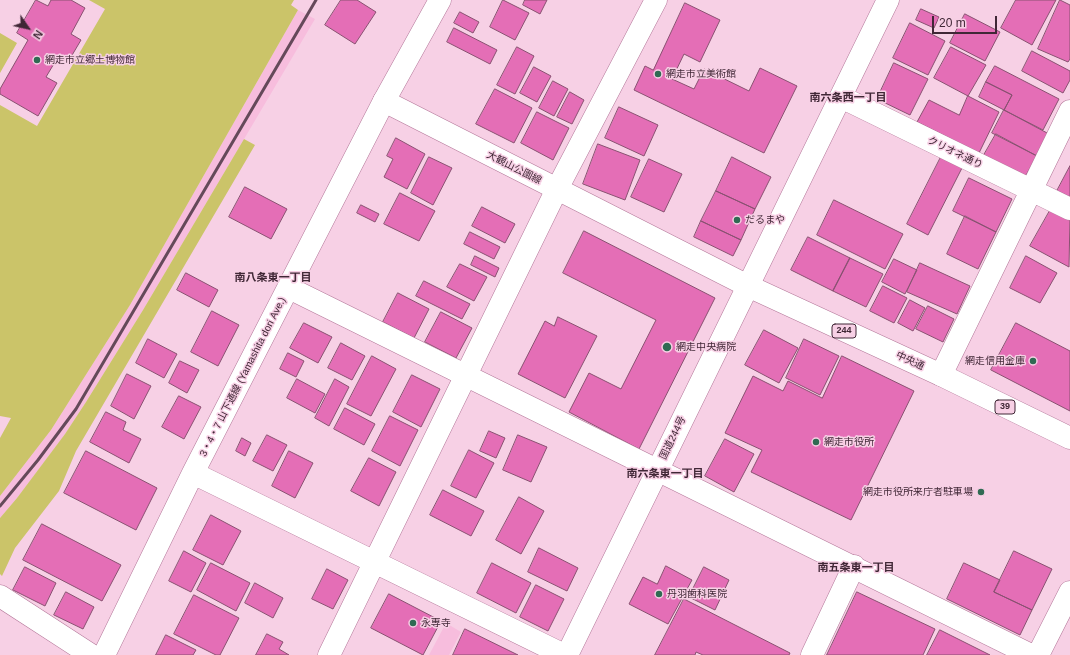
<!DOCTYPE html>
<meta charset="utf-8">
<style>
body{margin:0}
#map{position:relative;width:1070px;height:655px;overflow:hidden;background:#f7d0e5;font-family:Helvetica,sans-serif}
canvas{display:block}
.north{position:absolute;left:8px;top:8px;width:40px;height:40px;-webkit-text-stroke:3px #f7d0e5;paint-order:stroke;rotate:124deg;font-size:11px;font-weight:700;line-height:16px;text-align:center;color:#402736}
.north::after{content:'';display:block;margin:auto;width:14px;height:18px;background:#402736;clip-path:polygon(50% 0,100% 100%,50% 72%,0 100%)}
.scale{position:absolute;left:932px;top:16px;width:65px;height:18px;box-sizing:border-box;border:2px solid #402736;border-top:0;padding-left:5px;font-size:12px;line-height:14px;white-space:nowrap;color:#402736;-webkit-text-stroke:3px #f7d0e5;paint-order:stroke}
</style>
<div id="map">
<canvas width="1070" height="655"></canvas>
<div class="north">N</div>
<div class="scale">20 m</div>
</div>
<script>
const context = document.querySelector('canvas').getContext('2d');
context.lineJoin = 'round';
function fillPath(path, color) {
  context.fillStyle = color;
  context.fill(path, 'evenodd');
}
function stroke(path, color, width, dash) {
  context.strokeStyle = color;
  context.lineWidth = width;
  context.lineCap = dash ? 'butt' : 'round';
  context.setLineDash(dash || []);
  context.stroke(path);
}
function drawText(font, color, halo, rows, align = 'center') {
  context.font = font + ' Helvetica,"Noto Sans JP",sans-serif';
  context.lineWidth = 3;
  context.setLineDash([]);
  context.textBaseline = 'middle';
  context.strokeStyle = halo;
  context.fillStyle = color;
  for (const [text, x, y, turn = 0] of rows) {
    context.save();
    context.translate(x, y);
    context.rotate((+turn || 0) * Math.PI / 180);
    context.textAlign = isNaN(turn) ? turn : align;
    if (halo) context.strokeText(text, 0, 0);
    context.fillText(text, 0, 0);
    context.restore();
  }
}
const built = new Path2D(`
 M298,10L315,19L143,310L86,402L65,434L17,498L0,518V496L51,430L130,305Z
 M446,623L461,632L449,655H429Z`);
const green = new Path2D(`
 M89,0H294L291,5L298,10L130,305L51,430L0,496V438L11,418L0,416V105L37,126L105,9Z
 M0,33L17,43L0,73Z
 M244,139L255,145L76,451L59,491L15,548L2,576L0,574V518L17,498L65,434L86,402L143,310Z`);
const building = new Path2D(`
 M36,0L48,6L51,0H71L85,8L71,34L81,40L68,62L58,57L46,77L57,83L38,116L0,94V89L28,40L17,33Z
 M341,0H357L376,12L355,44L325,25Z
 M503,0L529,13L515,40L490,27Z
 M525,0H547L540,14L523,5Z
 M1016,0H1056L1032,45L1001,28Z
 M1060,0L1070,5V59L1068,62L1038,49Z
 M685,3L720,20L700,62L684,54L672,79L694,89L704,69L749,91L760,68L797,86L764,153L634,90L645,66L653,70Z
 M921,9L939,17L934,28L916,20Z
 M460,12L479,22L473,33L454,23Z
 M965,14L1000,32L985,61L950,43Z
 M910,23L945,41L928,75L893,58Z
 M454,28L497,50L490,64L447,42Z
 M517,47L534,56L515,94L497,85Z
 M951,47L986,65L968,96L934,78Z
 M1032,51L1070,71V80L1063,93L1022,71Z
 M894,63L928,79L910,115L877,99Z
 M995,66L1059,99L1043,130L1004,110L1012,95L986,82Z
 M534,67L551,76L537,102L520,93Z
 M553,81L568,89L554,116L539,108Z
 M986,82L1012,95L1004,110L979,97Z
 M495,89L532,108L514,143L476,124Z
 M570,92L584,100L572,124L557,117Z
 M968,96L999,112L979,153L917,122L929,100L959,115Z
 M619,107L658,125L644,156L605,138Z
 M1004,110L1049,134L1037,156L992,133Z
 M537,112L569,128L553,160L521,143Z
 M996,134L1037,156L1025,177L984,155Z
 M396,138L425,154L407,189L384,177L393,159L387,156Z
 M598,144L640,160L625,200L583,184Z
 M942,155L963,166L928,235L907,224Z
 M429,157L452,168L433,205L411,193Z
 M732,157L771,177L755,209L716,191Z
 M649,159L682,174L664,212L631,197Z
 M1070,166V198L1057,191Z
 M969,178L1012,199L996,232L953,211Z
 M245,187L287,209L271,239L229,217Z
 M716,191L755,209L741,240L701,221Z
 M400,193L435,211L419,241L384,224Z
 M834,200L903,234L885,269L817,235Z
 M361,205L379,214L375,222L357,213Z
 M482,207L515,224L505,243L472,226Z
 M1052,207L1070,217L1069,267L1030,246Z
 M965,216L996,232L978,269L947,254Z
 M701,221L741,240L733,256L694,237Z
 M584,231L715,298L639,449L569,412L589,373L621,389L656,320L563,273Z
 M470,232L500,247L494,259L464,244Z
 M808,237L850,258L833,291L791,270Z
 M475,256L499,268L495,277L471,265Z
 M1026,256L1057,273L1040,303L1010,288Z
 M850,258L883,274L866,307L833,291Z
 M894,259L917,270L905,294L882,282Z
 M920,263L970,286L957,314L907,292Z
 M460,264L487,277L474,301L447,287Z
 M186,273L218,290L209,307L177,290Z
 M424,281L470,304L462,319L416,296Z
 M883,286L907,298L894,323L870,311Z
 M398,293L429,309L414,338L383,322Z
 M910,300L925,308L913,331L898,323Z
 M928,306L954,319L943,342L916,329Z
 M212,311L239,325L218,366L191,352Z
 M441,312L472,328L456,358L425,342Z
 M558,317L597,336L565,398L518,374L545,321L554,326Z
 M304,323L332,337L318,363L290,348Z
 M1016,323L1070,351V411L991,370Z
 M764,330L798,348L779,383L745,365Z
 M148,339L177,354L164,378L136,363Z
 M804,339L839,356L820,395L786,378Z
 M341,343L365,356L352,380L328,368Z
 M288,353L304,361L296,377L280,369Z
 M372,356L396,369L371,416L347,404Z
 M842,356L914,391L851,520L751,472L762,450L725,433L753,376L783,391L788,381L822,398Z
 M180,361L199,370L187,393L169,383Z
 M127,374L151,386L134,419L111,406Z
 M412,375L440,389L421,427L393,412Z
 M297,379L325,394L315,413L287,398Z
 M335,379L349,387L329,426L315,418Z
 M179,396L201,407L184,439L162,427Z
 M345,408L375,424L364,445L334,429Z
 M106,412L126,422L123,430L141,439L129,463L90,442Z
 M390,416L418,430L400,466L372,451Z
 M489,431L505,438L496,458L480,451Z
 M267,435L287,445L273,471L253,461Z
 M518,435L547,447L531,482L503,470Z
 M242,438L251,443L245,456L236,451Z
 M725,439L754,454L734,492L705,476Z
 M469,450L494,463L476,498L451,486Z
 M86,451L157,488L136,530L64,493Z
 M289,451L313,463L295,498L272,486Z
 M369,458L396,472L379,506L351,491Z
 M443,490L484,511L471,536L430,515Z
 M519,497L544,511L521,554L496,540Z
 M211,515L241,531L223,565L193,550Z
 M42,524L121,565L102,601L23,560Z
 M539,548L578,568L567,591L528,572Z
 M184,551L206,563L191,592L169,581Z
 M1014,551L1052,569L1032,610L994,592Z
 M211,563L250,583L236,611L197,590Z
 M492,563L531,583L516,613L477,593Z
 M964,563L1000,580L994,592L1032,610L1020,635L947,599Z
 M666,566L692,580L668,624L629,604L643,577L657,584Z
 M25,567L56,583L45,606L13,590Z
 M704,567L729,580L715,610L689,597Z
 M327,569L348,580L333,609L312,599Z
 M255,583L283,598L273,618L245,603Z
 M536,585L564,599L548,631L520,617Z
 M66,592L94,607L83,629L54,615Z
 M857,592L935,629L923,655H827Z
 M389,594L441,621L423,655L371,628Z
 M194,595L239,618L220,655H216L174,634Z
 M684,599L790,653L789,655H703L696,652L695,655H655Z
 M465,629L518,655H453Z
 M940,630L990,655H927Z
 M267,634L283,642L279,649L289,655H256Z
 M166,635L196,650L193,655H156Z`);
const minor = new Path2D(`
 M841,97L1070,209
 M748,286L888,0
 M289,288L1031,655
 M941,375L1070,111
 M193,473L564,655
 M0,596L91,655
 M104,655L193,473L384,101
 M329,655L557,189L656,0
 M812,655L854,566
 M1038,655L1070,592`);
const major = new Path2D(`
 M440,0L384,101L748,286`);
const highway = new Path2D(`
 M567,655L748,286L941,375L1070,438`);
const rail = new Path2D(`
 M0,506L38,460L76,409L316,0`);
const markers = [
 [37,60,4,"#306a53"],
 [658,74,4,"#306a53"],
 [737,220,4,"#306a53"],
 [667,347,5,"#306a53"],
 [1033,361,4,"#306a53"],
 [816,442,4,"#306a53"],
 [981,492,4,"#306a53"],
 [659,594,4,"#306a53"],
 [413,623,4,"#306a53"]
];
const shields = [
 [844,331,24],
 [1005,407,20]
];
const shieldNames = [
 ["244",844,331],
 ["39",1005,407]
];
const poiNames = [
 ["網走市立郷土博物館",45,60],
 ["網走市立美術館",666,74],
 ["だるまや",745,220],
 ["網走中央病院",676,347],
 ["網走信用金庫",1025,361,"right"],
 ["網走市役所",824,442],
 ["網走市役所来庁者駐車場",973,492,"right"],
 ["丹羽歯科医院",667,594],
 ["永専寺",421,623]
];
const streetNames = [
 ["クリオネ通り",955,153,26],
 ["大観山公園線",514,168,27],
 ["中央通",910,361,25],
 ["3・4・7 山下通線 (Yamashita dori Ave.)",243,377,-63],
 ["国道244号",673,438,-64]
];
const neighbourhoodNames = [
 ["南六条西一丁目",848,98],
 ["南八条東一丁目",273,278],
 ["南六条東一丁目",665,474],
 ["南五条東一丁目",856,568]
];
fillPath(built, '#f7bddd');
fillPath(green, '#cbc469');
fillPath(building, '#e46eb6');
stroke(building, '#895171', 1);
stroke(minor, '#b37799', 23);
stroke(major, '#b37799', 23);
stroke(highway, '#b37799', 23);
stroke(minor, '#fff', 22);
stroke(major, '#fff', 22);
stroke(highway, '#fff', 22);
stroke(rail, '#65495a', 3);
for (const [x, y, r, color] of markers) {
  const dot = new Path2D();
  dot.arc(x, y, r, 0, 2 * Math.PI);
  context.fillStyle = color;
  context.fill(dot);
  stroke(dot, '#f7d0e5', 1.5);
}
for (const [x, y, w] of shields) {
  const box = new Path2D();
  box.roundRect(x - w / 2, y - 7, w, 14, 3);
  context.fillStyle = '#f7d0e5';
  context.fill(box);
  stroke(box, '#402736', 1);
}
drawText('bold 9px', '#402736', null, shieldNames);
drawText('10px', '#402736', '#f7d0e5', poiNames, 'left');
drawText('10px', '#402736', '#f7d0e5', streetNames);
drawText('bold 11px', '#402736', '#f7d0e5', neighbourhoodNames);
</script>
